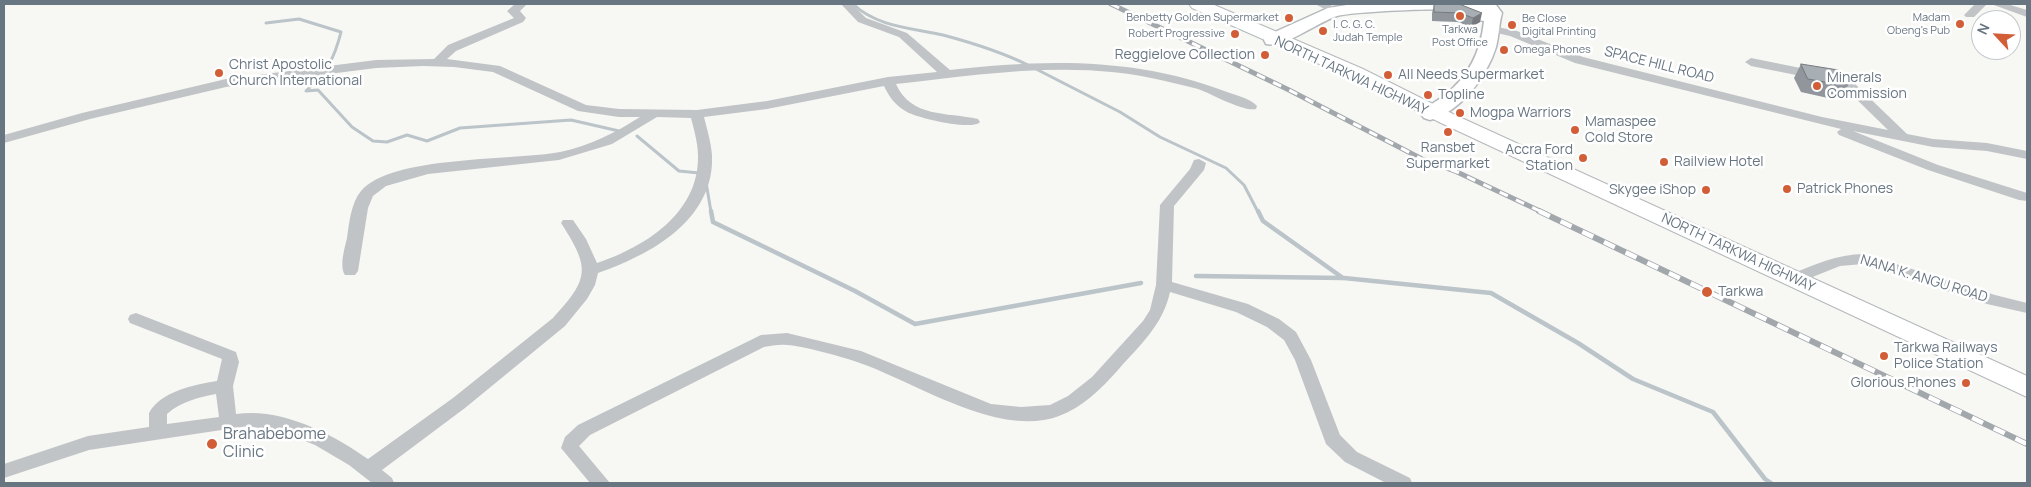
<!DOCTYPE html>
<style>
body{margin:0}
#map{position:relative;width:2031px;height:487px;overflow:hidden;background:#f7f7f4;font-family:Manrope,sans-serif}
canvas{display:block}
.frame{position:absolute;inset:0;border:5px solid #687682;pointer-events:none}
.north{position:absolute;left:1971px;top:10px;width:50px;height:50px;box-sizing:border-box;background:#fff;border:1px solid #c3c8cd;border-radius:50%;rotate:295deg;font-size:14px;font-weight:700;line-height:20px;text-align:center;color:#687682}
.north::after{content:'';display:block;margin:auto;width:18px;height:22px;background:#d25e38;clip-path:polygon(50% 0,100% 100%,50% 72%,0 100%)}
</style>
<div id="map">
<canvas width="2031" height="487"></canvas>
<div class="frame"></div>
<div class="north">N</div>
</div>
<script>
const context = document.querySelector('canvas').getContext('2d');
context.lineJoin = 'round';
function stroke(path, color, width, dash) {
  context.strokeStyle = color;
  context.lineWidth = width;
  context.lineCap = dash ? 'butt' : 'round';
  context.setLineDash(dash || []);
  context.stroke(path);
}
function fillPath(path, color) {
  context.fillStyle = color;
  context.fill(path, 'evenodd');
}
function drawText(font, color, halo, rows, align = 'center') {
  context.font = font + ' Manrope,sans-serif';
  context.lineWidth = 5;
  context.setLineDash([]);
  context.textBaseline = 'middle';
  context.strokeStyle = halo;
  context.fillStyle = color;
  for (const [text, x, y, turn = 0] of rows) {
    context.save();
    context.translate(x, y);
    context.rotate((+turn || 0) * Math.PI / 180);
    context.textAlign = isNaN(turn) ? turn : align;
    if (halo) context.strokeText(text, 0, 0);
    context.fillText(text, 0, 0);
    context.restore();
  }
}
const streamFar1 = new Path2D(`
 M853,4C877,27 912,28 943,35C973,43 1002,52 1030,66
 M266,23L299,19L341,32C334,60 327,71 306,91L318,90L352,127L373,141L387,142L407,135L427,141L460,128L571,120L619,131
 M1036,69L1120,112L1160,137L1226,168L1244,185L1258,212
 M637,136L679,171L699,173
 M706,182L711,212`);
const stream = new Path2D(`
 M711,211L713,222L855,291L915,324L1141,283
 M1258,211L1263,221L1343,278
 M1196,276L1344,278L1491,293L1578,343L1633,379L1713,412L1765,479L1771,483`);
const street = new Path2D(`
 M515,4H527L520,11L526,18L523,22L456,51L447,59L500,66L586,105L619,109L697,110L767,101L888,77L937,72L899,37L858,22L841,4H852L866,18L907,33L950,70C1043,59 1138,57 1227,92C1236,95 1251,99 1257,106L1256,109C1243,112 1212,94 1198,89C1188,86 1176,84 1165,81C1077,59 984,74 896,84C911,118 947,112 978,119L980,122C972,131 918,118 907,112C896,106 889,97 884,86L767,109L704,117C707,129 711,142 712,155C715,220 650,255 598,273L595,285L587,299L565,326L465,408L382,470L392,478L394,483H372L349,465L315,445L282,432L248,426L89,450L4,478V464L88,436L149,427V413C161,391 194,385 217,381L222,359L130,323L128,319L130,315L136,313L236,352L239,362L233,386L236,414C281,407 333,434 368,459L453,398L553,318C590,278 590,268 561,223L563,220H573L586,239L597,263C645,247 699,213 698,156C698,143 694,130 691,118L657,117L612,144L559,160L428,174L386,186L373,196L368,208L358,271L355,275H345C339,266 345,247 347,238C349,223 351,203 361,191C392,155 513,161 560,152C589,146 615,133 640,117H619L578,111L493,72L454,67L423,66L376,68L226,87L90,119L4,143V135L82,113L226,79L376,60L434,59L448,45L514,18L507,11ZM216,394L219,417L167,424V414C180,402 199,397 216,394Z
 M1315,4H1329L1340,11L1334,14Z
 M1975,4H1987L1974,17H1966L1964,15Z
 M1991,4H2007L2027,10V17Z
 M1492,26L1517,31L1583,57L1822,117L1888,130L1845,88L1831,82L1751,66L1745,62L1751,58L1835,75L1853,82L1907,134L1933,139L1987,143L2027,151V159L1987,151L1933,147L1853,131L1938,165L2027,193V201L2019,200L1928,170L1839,135L1837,132L1841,129L1575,63L1510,36L1488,31V27Z
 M1199,159L1206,163L1204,170L1174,206L1172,282L1248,304L1279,319L1296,332L1311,360L1340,435L1357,452L1410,478L1412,483H1386L1345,462L1326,444L1295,360L1284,340L1267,327L1236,312L1170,292C1163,325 1140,345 1118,370C1101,389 1083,407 1059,416C998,439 914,381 857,362C839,356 804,346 787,345C779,344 771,346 764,347L590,435L579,446L610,483H590L561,448L565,437L578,425L761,335L787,333L861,351L991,404L1021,407L1050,405L1068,396L1092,377L1143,321L1150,310L1156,285L1160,205L1190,169L1194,160Z
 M1864,254L1995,295L2027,303V313L1987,304L1863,264L1840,266L1795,284L1789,283L1787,279L1789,275C1814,265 1837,254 1864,254Z`);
const secondary = new Path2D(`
 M1353,4L1496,5L1502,13C1499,23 1499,36 1496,47C1487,76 1461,112 1430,120L1424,118L1421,114C1426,106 1438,101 1445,95C1469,76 1481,51 1484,21C1475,20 1471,16 1464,12C1455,6 1350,12 1337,16C1318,22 1285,48 1266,44L1264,40L1266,36L1328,8Z`);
const primary = new Path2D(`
 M1189,4H1212L1363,69L1455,115L2027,376V397L1441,123L1349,77L1192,8Z`);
const railFar1 = new Path2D(`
 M1111,4L1289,90L1422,159L1457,172L1542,212`);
const rail = new Path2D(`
 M1539,211L2027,444`);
const wall = new Path2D(`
 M1452,4L1480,22L1471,27L1457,22L1432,21V13L1434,5Z
 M1801,64L1849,84L1841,97L1829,95L1828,98L1801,92L1794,78Z`);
const shadedWall = new Path2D(`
 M1482,13L1480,22L1471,27L1473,18Z`);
const building = new Path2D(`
 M1459,4L1482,13L1473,18L1460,13L1434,12V5Z
 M1801,64L1838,70L1843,73L1849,84L1834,81L1836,84L1808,79Z`);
const markers = [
 [1460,16,5,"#d25e38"],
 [1289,18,5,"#d25e38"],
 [1960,24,5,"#d25e38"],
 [1512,25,5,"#d25e38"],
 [1323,31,5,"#d25e38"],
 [1235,34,5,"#d25e38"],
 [1504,50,5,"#d25e38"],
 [1265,55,5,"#d25e38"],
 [219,73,5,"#d25e38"],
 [1388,75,5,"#d25e38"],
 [1817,86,5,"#d25e38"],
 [1428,95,5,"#d25e38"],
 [1460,113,5,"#d25e38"],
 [1575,130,5,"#d25e38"],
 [1448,132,5,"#d25e38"],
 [1583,158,5,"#d25e38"],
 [1664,162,5,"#d25e38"],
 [1787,189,5,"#d25e38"],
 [1706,190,5,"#d25e38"],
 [1707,292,6,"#d25e38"],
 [1884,356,5,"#d25e38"],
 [1966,383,5,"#d25e38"],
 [212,444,6,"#d25e38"]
];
const farPoinames = [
 ["Benbetty Golden Supermarket",1279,18],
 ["Madam",1950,18],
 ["Obeng's Pub",1950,31],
 ["Be Close",1522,19,"left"],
 ["Digital Printing",1522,32,"left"],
 ["I. C. G. C.",1333,25,"left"],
 ["Judah Temple",1333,38,"left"],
 ["Tarkwa",1460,30,"center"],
 ["Post Office",1460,43,"center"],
 ["Robert Progressive",1225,34],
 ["Omega Phones",1514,50,"left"]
];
const poiNames = [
 ["Reggielove Collection",1255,55,"right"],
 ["Christ Apostolic",229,65],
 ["Church International",229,81],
 ["All Needs Supermarket",1398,75],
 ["Minerals",1827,78],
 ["Commission",1827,94],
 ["Topline",1438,95],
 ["Mogpa Warriors",1470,113],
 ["Mamaspee",1585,122],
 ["Cold Store",1585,138],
 ["Ransbet",1448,148,"center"],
 ["Supermarket",1448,164,"center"],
 ["Accra Ford",1573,150,"right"],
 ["Station",1573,166,"right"],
 ["Railview Hotel",1674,162],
 ["Patrick Phones",1797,189],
 ["Skygee iShop",1696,190,"right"],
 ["Tarkwa",1718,292],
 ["Tarkwa Railways",1894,348],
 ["Police Station",1894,364],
 ["Glorious Phones",1956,383,"right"]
];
const streetNames = [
 ["SPACE HILL ROAD",1659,65,14],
 ["NORTH TARKWA HIGHWAY",1351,76,25],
 ["NORTH TARKWA HIGHWAY",1738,253,25],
 ["NANA K. ANGU ROAD",1924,279,17]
];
const nearPoinames = [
 ["Brahabebome",223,435],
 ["Clinic",223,453]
];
stroke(streamFar1, '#bbc4c9', 3);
stroke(stream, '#bbc4c9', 4.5);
stroke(secondary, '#b5b9bd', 3);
stroke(primary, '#b4b8bb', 2);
fillPath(street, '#c0c4c7');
fillPath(secondary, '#fff');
fillPath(primary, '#fff');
stroke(railFar1, '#a2a7ac', 5);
stroke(rail, '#a2a7ac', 6);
stroke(railFar1, '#fff', 3, [9]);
stroke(rail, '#fff', 4.5, [12]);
fillPath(wall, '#90969b');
fillPath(shadedWall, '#767a7e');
fillPath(building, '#a8afb4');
stroke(building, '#767a7e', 1);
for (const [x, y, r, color] of markers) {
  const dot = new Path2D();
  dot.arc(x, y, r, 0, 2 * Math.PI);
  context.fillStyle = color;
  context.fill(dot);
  stroke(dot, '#fff', 2);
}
drawText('11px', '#687682', '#fff', farPoinames, 'right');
drawText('14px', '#687682', '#fff', poiNames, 'left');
drawText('14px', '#687682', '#fff', streetNames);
drawText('16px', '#687682', '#fff', nearPoinames, 'left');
</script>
